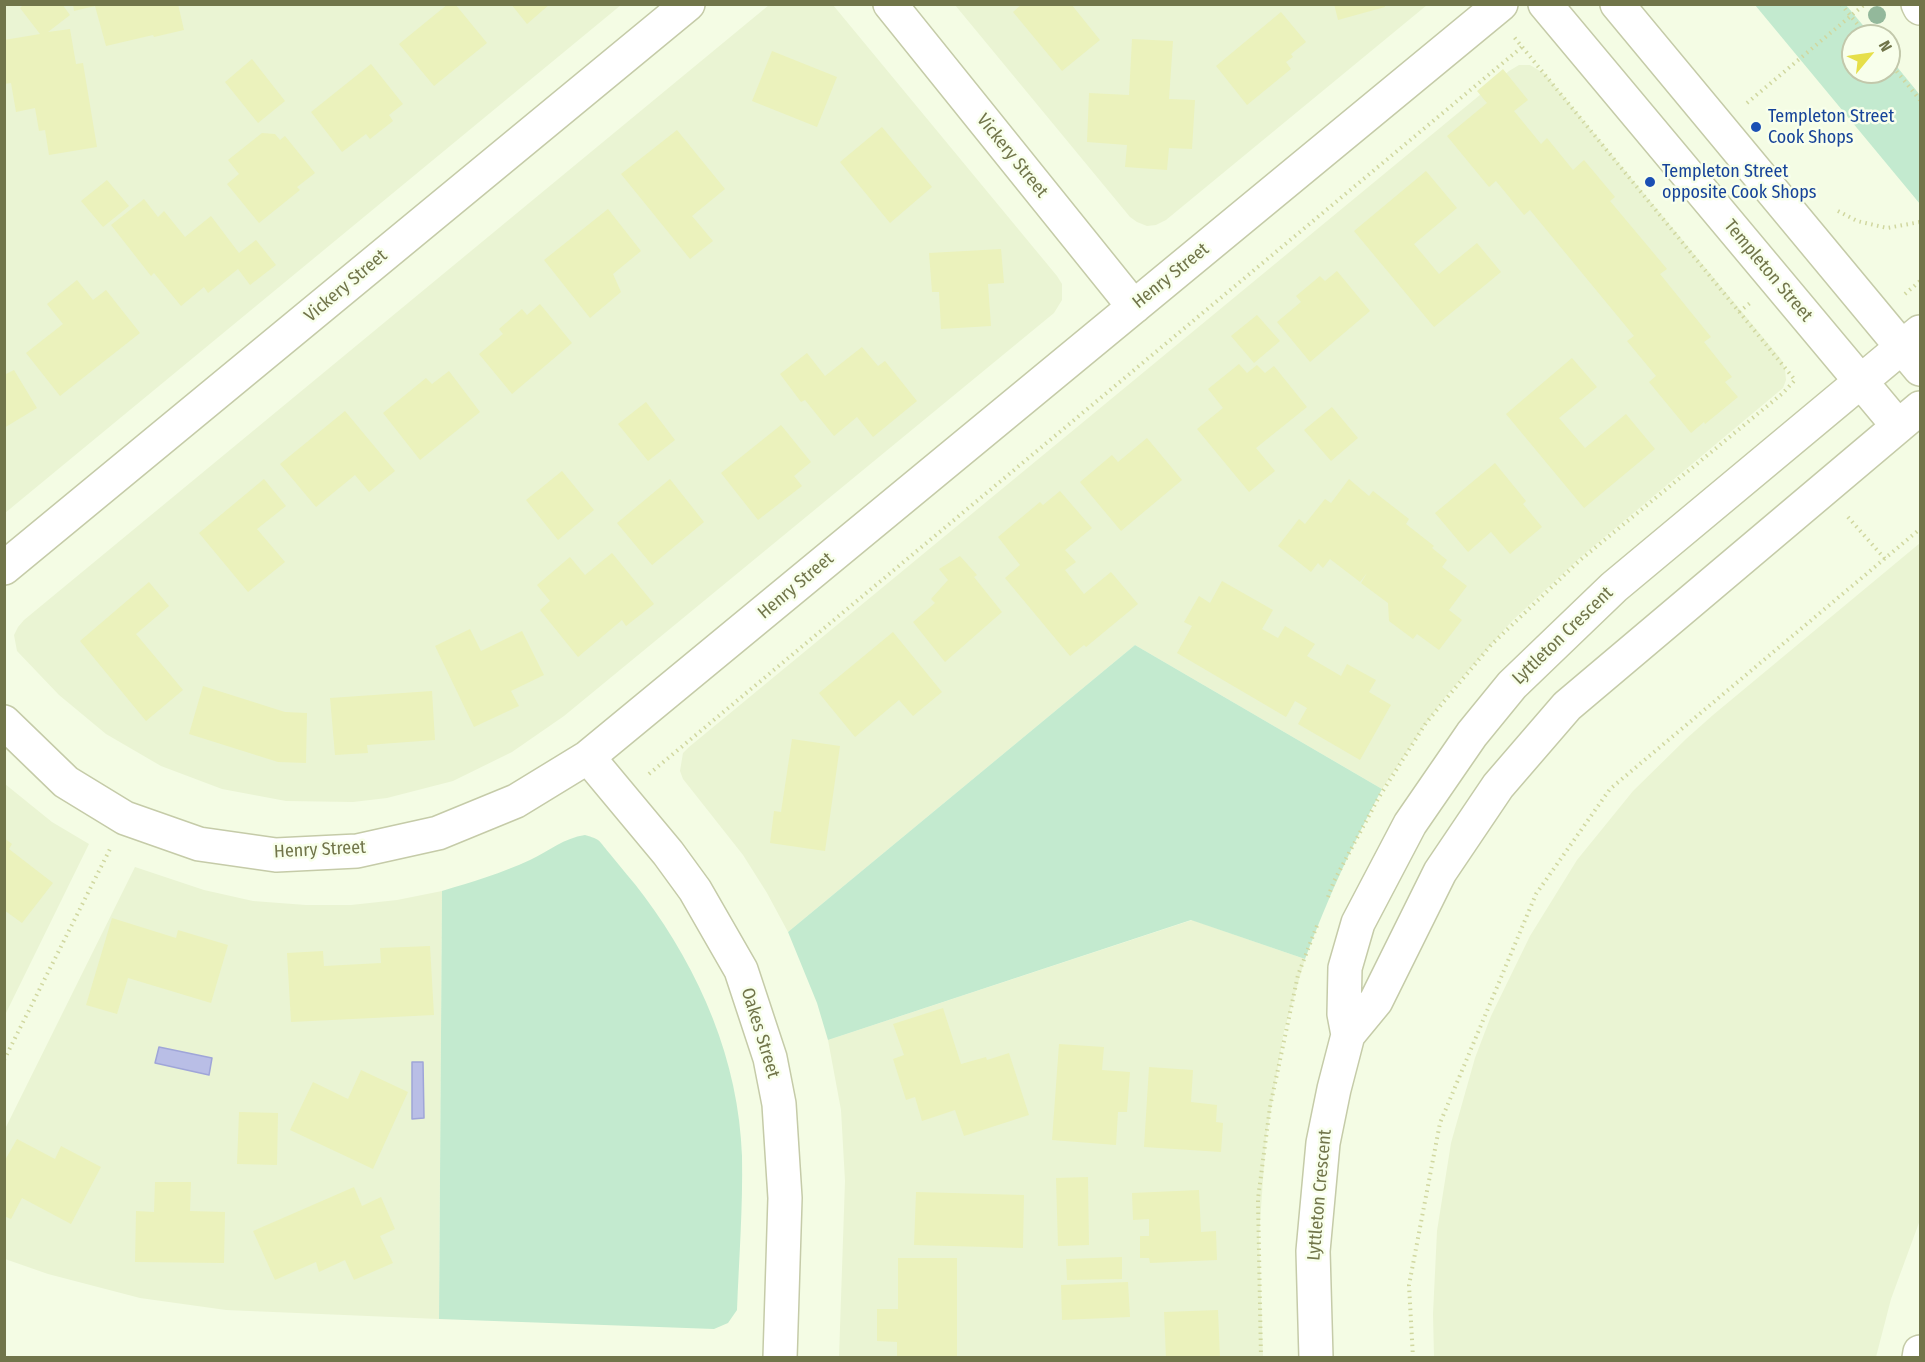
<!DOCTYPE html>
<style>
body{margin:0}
#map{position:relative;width:1925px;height:1362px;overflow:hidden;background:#f4fce4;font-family:"Fira Sans Condensed",sans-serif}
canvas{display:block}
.frame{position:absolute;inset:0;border:6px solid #71754a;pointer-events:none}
.north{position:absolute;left:1841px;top:24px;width:60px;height:60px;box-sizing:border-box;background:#f8ffeb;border:2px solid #c2c8ab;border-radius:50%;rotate:61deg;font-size:16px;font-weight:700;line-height:24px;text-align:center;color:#71754a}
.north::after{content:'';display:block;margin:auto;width:21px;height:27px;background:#e6df49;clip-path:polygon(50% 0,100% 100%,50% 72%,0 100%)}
</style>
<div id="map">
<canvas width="1925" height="1362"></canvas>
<div class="frame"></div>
<div class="north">N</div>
</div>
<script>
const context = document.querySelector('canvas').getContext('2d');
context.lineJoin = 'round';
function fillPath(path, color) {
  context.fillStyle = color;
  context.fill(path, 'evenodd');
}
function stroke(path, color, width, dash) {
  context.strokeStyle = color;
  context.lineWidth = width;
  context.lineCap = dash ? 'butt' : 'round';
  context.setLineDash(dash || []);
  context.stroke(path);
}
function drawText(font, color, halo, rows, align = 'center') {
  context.font = font + ' "Fira Sans Condensed",sans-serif';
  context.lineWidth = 5;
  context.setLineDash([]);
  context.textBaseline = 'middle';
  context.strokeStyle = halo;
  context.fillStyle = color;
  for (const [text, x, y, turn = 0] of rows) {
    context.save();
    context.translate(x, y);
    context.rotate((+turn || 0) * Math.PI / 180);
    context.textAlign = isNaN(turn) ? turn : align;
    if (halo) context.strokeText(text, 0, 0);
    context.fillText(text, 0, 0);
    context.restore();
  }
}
const residential = new Path2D(`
 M5,5H621L5,513Z
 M769,5H833L1057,276L1062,284V300L1054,313L564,716L512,752L453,781L387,798L353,802L286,801L222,789L161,766L106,734L59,695L17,651L14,635L18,627L24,620Z
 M955,5H1427L1166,220L1156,225L1147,226L1137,222L1130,217Z
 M1519,65H1530L1545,74L1781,359L1785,369L1786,380L1783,388L1582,556L1512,621L1446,696L1424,726L1382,789L1135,645L788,932L767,893L743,855L683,779L680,771L683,753L689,747L1509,71Z
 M1920,543V1220L1891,1299L1876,1357H1434L1433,1314L1437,1231L1451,1143L1475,1058L1491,1016L1530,936L1577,860L1633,791L1686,739L1713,715Z
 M5,784L52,822L89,844L5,1015Z
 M135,867L204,890L253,901L306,905H351L397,900L442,891L439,1319L226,1310L140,1298L48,1274L5,1259L4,1131Z
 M1192,920L1305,959L1284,1031L1266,1138L1259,1236L1263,1357H839L845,1181L841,1110L828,1040Z`);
const green = new Path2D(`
 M1755,5H1846L1872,36H1853V72H1889V57L1920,95V204Z
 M1135,645L1382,789C1352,845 1327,900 1305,959L1191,920L828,1040L817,1003L788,932Z
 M585,835C589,836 595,838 598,840C602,843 606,850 610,854C621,868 633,881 644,896C700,971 739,1061 742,1156C743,1207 739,1259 737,1310L728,1323L714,1329L439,1319L442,891C472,882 502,873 530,860C549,851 564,838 585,835Z`);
const water = new Path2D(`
 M159,1047L212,1058L209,1075L155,1063Z
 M412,1062H423L424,1118L412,1119Z`);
const building = new Path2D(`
 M24,4H62L70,15L48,32L70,29L76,64L83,63L97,147L49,155L45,130L39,131L35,108L16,112L11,83L4,84V40L40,34L20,8Z
 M73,4H178L184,30L154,37L153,35L106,46L95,6L74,11Z
 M448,4H455L487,43L434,86L399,44Z
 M511,4H550L527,24Z
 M1022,4H1071L1100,40L1062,71L1013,12Z
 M1334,4H1384L1385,7L1338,20Z
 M1281,12L1306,42L1291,54L1293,57L1286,62L1291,69L1247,105L1216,66Z
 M1132,39L1173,41L1169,99L1195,100L1192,149L1169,148L1167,170L1125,167L1127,145L1087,142L1089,93L1129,95Z
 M772,51L837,77L817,127L752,101Z
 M252,59L285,101L258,123L225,82Z
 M371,64L403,104L389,115L393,121L370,139L366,134L342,152L311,112Z
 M1503,69L1528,100L1514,111L1541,144L1547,138L1573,170L1584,160L1615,197L1610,201L1667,269L1660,274L1711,337L1704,342L1732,377L1725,382L1738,397L1705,424L1704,422L1691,433L1649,382L1656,376L1627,341L1634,336L1530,210L1524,215L1496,181L1489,187L1447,136L1487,103L1477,91Z
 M882,127L932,187L890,223L840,162Z
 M677,130L725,189L692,216L713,241L690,259L621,174Z
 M262,133L275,134L280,140L285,136L315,173L297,187L300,190L259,223L227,184L239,174L228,160Z
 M1426,171L1457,208L1414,244L1439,274L1477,243L1501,272L1434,327L1354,231Z
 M107,180L129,206L103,227L81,201Z
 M144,199L158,217L164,211L185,237L211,216L239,253L256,240L276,265L250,285L238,269L208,293L204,287L181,306L154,273L151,276L111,225Z
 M608,209L641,251L613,274L621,292L590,318L544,260Z
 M1001,249L1004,283L988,284L991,326L941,329L939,292H932L929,253Z
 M1337,271L1370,311L1310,362L1277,322L1301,302L1296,296L1320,276L1325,281Z
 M77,280L93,300L106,290L140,333L60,396L26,353L63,324L47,304Z
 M540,304L572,343L512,394L479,354L503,334L499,329L522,309L527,315Z
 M1257,315L1280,341L1254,363L1231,336Z
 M862,347L878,366L885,361L917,401L873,437L857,417L834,436L805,400L801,402L780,374L807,353L825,376Z
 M1572,358L1597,387L1559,418L1585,448L1626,414L1655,449L1584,508L1506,414Z
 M1239,364L1247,373L1257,365L1265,373L1274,366L1307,407L1256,448L1275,471L1249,492L1197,429L1223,408L1208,389Z
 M14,370L37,408L4,428V375Z
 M449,371L480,412L420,460L383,413L426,378L432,384Z
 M646,402L675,440L648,461L618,424Z
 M1332,407L1358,438L1331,461L1304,430Z
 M345,411L395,471L369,492L355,475L316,507L280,464Z
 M781,425L811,462L794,476L802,486L758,520L721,473Z
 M1147,438L1182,480L1121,531L1080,482L1112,455L1118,462Z
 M1495,463L1526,501L1523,504L1542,527L1510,554L1491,532L1468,552L1435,513Z
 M562,471L594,510L558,540L526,500Z
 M264,479L286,506L257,529L285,562L248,592L199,533Z
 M670,479L704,522L652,565L617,523Z
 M1349,479L1369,496L1373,491L1409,519L1406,524L1434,546L1432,548L1447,560L1442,567L1467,586L1449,610L1462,620L1439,650L1417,634L1413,639L1389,621L1388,603L1361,583L1367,573L1360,582L1330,559L1323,568L1318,563L1311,572L1278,546L1299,519L1305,524L1325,499L1331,503Z
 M1060,491L1092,528L1065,550L1076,562L1065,570L1084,594L1111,572L1138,604L1086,647L1084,645L1070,656L1005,578L1020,565L998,537L1040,502L1043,505Z
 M612,553L654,604L626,626L622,620L578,657L540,610L550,601L537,585L570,557L585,575Z
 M960,556L977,575L974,577L1002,612L945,662L913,622L935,603L931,599L948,580L939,569Z
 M1222,581L1273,610L1262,629L1278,638L1285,626L1315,644L1307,656L1341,676L1347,664L1376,680L1369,692L1391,705L1360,760L1298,724L1307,708L1295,701L1286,717L1177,653L1192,626L1184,622L1199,596L1210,603Z
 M149,582L169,606L136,634L183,690L146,721L80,641Z
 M470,629L481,651L522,631L544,675L511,691L519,706L474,727L435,646Z
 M893,632L942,692L913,716L899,700L855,737L819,693Z
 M203,686L285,712L307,713L306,763L278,762L189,734Z
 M432,691L435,740L367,745L368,753L335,755L330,698Z
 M792,739L840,746L825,851L770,843L774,811L781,812Z
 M4,838L12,844L9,849L53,883L22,923L4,910Z
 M112,918L176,938L178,930L228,945L211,1003L128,978L117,1014L86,1005Z
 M430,946L434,1015L291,1022L287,953L323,951L324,966L381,963L380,948Z
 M943,1008L961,1064L986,1057L987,1060L1009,1053L1029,1115L964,1136L955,1110L922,1121L915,1097L906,1100L893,1059L904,1055L893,1024Z
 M1059,1044L1104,1047L1102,1070L1130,1072L1127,1112H1118L1116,1145L1052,1140Z
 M1149,1067L1193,1070L1191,1102L1217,1105L1216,1122L1223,1123L1221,1152L1144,1147Z
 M361,1070L408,1092L373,1169L290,1130L313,1082L348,1099Z
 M239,1112L278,1113L277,1165L237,1164Z
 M17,1139L55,1159L61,1146L101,1167L71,1224L22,1198L11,1219L4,1216V1162Z
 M1088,1177L1089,1245L1058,1246L1056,1178Z
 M155,1182H191L190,1211L225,1212L224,1263L135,1262L136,1211L154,1212Z
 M354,1187L362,1206L381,1197L395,1229L380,1236L393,1263L354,1280L345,1260L319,1272L316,1262L275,1280L253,1231Z
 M1199,1190L1201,1232L1216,1231L1217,1260L1150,1263L1149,1258H1140V1236H1149V1219L1133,1220L1132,1193Z
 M916,1192L1024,1195L1023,1248L914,1245Z
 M1122,1257V1279L1067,1280L1066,1259Z
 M898,1258H957V1358H897V1342L877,1341V1309H898Z
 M1128,1282L1130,1317L1062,1320L1061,1285Z
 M1218,1310L1220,1358H1166L1164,1312Z`);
const path = new Path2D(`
 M1841,4L1867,36
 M1889,62L1920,100
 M1747,103L1865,4
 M1838,211L1857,221L1887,228L1920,222
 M1905,294L1920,281
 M1739,312L1750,303
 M1848,517L1885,559
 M649,774L1522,47
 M1328,897L1334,881L1379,797L1426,723L1491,645L1579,561L1783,393L1795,380L1514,37
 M4,1060L110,849
 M1261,1358L1258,1199L1270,1107L1298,975L1318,923
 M1413,1358L1409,1285L1440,1123L1536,894L1610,789L1920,529`);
const minor = new Path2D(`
 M890,4L1134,307
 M1545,4L1898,426
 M1617,4L1920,369
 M1918,4L1920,8
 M4,568L688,4
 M4,722L66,782L125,818L199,844L276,855L357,851L438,833L516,801L588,757L1501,4
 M588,757L668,853L695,890L741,970L770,1058L779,1104L785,1198L780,1358
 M1348,1035L1344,1014L1345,968L1358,923L1410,824L1472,734L1512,685L1614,587L1920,332
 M1316,1358L1313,1251L1323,1143L1334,1089L1348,1035L1376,1001L1440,872L1498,786L1567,706L1920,408
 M1919,1358L1920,1352`);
const trees = [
 [1877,15]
];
const markers = [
 [1756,127,6,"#1a4fb4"],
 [1650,182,6,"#1a4fb4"]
];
const transitNames = [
 ["Templeton Street",1768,117],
 ["Cook Shops",1768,138],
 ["Templeton Street",1662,172],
 ["opposite Cook Shops",1662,193]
];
const streetNames = [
 ["Vickery Street",1012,156,51],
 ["Templeton Street",1768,271,50],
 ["Henry Street",1171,276,-39],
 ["Vickery Street",346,286,-40],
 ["Henry Street",796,586,-40],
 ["Lyttleton Crescent",1563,636,-44],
 ["Henry Street",320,850,-3],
 ["Oakes Street",760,1033,73],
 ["Lyttleton Crescent",1320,1195,-85]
];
fillPath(residential, '#eaf4d3');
fillPath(green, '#c3eacf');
fillPath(water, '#b9bee6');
stroke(water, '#9fa5d8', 1.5);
fillPath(building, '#ebf2bc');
stroke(minor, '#c5cba8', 36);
stroke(path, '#d0d79f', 4, [1.5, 4.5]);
stroke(minor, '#fff', 33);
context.fillStyle = '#93b89b';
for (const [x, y] of trees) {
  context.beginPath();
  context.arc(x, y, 9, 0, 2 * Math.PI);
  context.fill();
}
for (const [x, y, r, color] of markers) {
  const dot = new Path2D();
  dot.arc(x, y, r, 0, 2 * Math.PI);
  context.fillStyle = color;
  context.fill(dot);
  stroke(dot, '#f8ffeb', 2);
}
drawText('18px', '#164399', '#f8ffeb', transitNames, 'left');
drawText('18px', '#71754a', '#f8ffeb', streetNames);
</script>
